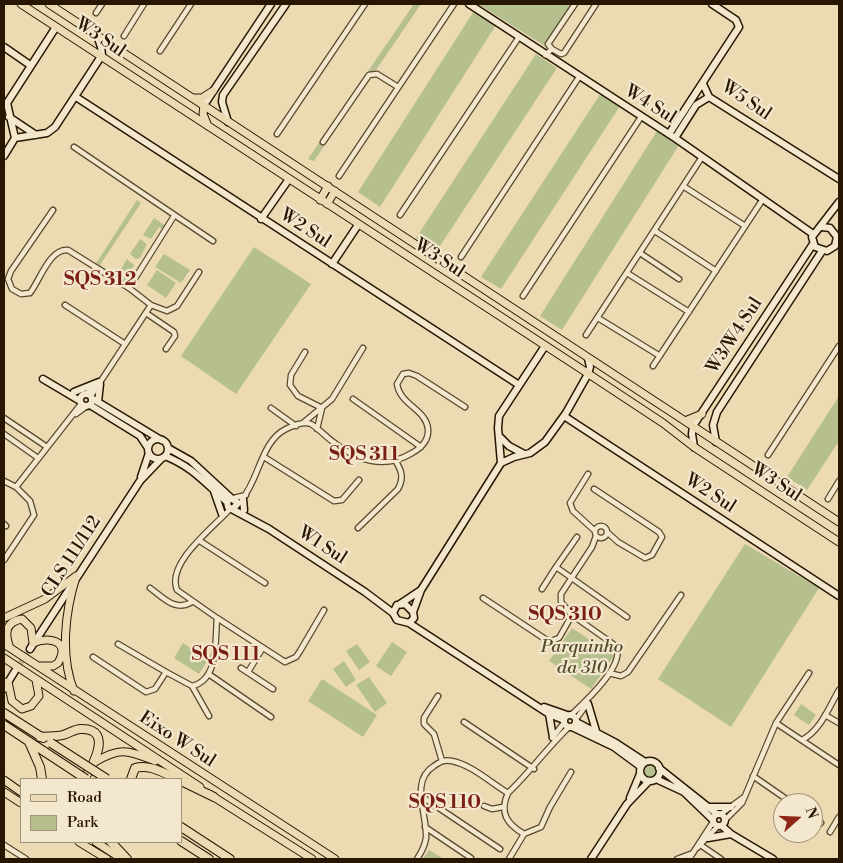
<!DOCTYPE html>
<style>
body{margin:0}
#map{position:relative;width:843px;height:863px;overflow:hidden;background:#ecdab3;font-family:"Libre Bodoni",serif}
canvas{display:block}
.frame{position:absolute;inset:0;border:5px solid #271702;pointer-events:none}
.legend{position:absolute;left:20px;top:778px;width:162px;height:65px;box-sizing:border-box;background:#f3e7ce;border:1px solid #a1947c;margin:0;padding:6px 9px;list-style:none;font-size:15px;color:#271702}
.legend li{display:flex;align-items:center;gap:10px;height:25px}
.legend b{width:25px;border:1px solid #a1947c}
.north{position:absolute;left:773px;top:793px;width:50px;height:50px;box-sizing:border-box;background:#f3e7ce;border:1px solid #a1947c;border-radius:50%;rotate:70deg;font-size:14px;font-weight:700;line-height:20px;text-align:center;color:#271702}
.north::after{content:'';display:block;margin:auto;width:18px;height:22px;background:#8f2418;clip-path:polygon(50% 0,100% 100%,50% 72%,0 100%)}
</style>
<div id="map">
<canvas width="843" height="863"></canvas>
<div class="frame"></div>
<ul class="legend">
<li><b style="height:6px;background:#ecdab3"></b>Road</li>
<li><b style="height:14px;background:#b6c08e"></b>Park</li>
</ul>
<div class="north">N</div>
</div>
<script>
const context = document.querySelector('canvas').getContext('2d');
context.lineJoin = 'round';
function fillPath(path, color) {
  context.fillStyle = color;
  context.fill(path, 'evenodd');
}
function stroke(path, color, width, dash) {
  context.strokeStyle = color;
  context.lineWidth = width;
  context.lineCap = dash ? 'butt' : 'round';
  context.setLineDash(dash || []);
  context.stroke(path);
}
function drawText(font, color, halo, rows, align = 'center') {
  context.font = font + ' "Libre Bodoni",serif';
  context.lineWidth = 4.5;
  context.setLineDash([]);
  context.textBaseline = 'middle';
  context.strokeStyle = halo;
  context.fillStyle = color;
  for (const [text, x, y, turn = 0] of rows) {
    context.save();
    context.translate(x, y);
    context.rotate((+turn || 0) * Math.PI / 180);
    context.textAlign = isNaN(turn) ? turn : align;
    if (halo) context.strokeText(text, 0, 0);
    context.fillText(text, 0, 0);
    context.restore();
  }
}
const green = new Path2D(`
 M414,4H421L314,161L308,159Z
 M478,4H573L545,46Z
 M474,11L496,25L380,207L358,192Z
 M536,54L557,68L436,252L416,238Z
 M601,93L620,106L501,289L481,277Z
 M657,131L679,145L562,330L540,316Z
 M137,200L141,203L100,265L116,276L119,272L128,278L126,283L95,265Z
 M154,218L166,226L163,229L159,227L151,239L143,235Z
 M140,239L147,244L140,258L136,259L130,254Z
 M254,247L311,284L236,394L181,356Z
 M164,254L190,270L181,283L155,267Z
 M127,259L134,265L131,270L134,272L131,276L121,269Z
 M157,270L176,283L166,298L147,285Z
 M839,396V441L807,490L787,477Z
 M745,544L819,588L731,727L658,679Z
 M572,628L614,656L591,689L549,661Z
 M392,642L407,652L391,676L376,666Z
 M183,643L208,660L199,674L174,658Z
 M357,644L370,662L359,670L346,651Z
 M344,661L356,680L346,687L333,669Z
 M369,677L387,703L375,712L356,685Z
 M322,679L377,715L363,737L308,701Z
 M801,704L816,715L809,725L794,715Z
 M641 771a8 8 0 1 1 16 0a8 8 0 1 1-16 0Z
 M429,850L444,859H423Z`);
const secondaryTunnel = new Path2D(`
 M15,671L30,649`);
const street = new Path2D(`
 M96,13L102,4
 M124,36L144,4
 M552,49L548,44L575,4
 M160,51L191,4
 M545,55L552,49L561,54L564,53L596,4
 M277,134L365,4
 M323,142L369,75L377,74L398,87
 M74,147L213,241
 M339,176L454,4
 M683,186L745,226
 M53,210L11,271L8,279L12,289L21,294L30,293C40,280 50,248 68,250L129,288L151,305L91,396
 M400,215L519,37
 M655,231L716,271
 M640,253L679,279
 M461,257L579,77
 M627,273L689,312
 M129,288L174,216
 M523,296L641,117
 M65,305L125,344
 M151,305L167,311L177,306L199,272
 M146,313L174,332L175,336L166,349
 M598,318L660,356
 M586,335L702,157
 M305,352L291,375L290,385L298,396L322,408
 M653,366L763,199
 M86,394L96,385
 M353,399L421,447
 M271,408L296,426
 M76,414L87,406
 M4,418L47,447
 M303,423L332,399L363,348
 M317,429L322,408
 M4,434L38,458
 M768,455L839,346
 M264,457L334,501L342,500L359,480
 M588,474L570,503L573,511L595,531
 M4,481L16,487L81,404
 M594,489L659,532L662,537L652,555L645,558L618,542L607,532
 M234,498L246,495
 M242,499C259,480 261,441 286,429C292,426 304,421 311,424C318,428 325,436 332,441C356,460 384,470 412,453C421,448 429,441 428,429C426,409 400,405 397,384L403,374L409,373L417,376L465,407
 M828,499L839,481
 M4,524L6,526
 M595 532a6 6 0 1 1 12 0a6 6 0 1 1-12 0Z
 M358,528L398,489C404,478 402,471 395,460
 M577,537L556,567L627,617
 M200,541L265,583
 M4,560L34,515L30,501L16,487
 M150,588C164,598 175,612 192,602
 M542,589L556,567
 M483,598L545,639L551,641L559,638L572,615L616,646C626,665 585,702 571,715
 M572,615L561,602V594L592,547L596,536
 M217,618L285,662L296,657L300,651L324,610
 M93,657L146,692L155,689L166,672L118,644
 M241,668L273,689
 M166,672L192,686L209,716
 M248,672L262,649
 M609,673L621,676L628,672L681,595
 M210,675L271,717
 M192,686C219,680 215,641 217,618L177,590C166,563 213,528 230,509
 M438,696L424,718V724L434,734L442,761
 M825,715L839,723
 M576,719L588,703
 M464,722L534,769
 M776,723L839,765
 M552,738L564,723
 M802,740C821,730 829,707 839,690
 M753,776L792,803
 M508,793C499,813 507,824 524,834L541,827L550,807L571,772
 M421,796L500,849
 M484,806L492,809L503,807
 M721,814L744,797
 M813,818L821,823
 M725,820L742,803L776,723L809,673
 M425,827L471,858
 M830,832L839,817
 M699,844L721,859
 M4,845L26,859
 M697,848L718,826
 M417,859C421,853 425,846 426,838C428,816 409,781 434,766C440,762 444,759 452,761C472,765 491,783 508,793C530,772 547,748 569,727
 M509,859L524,834
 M677,859L693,853
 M689,859L713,822`);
const secondary = new Path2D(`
 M469,4L675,138L813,234
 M4,47L30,65
 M703,84L709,97L839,179
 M76,97L519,385
 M204,105L271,4
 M9,117L36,135
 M228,122L222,102L223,95L286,4
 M669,134L739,27L736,20L712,4
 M15,138L47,133L55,127L102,55L101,47L97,35
 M15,138L7,103L56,27
 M675,138L696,105L709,97
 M4,156L15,138
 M261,219L289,179
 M822,227L830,228L837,237L835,246L827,251L815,247L812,237L839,202
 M332,264L358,225
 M43,379L80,401
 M74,392L99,382
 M80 400a6 6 0 1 1 12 0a6 6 0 1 1-12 0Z
 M93,399L161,440
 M98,402L100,384
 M90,405L140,436L148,448
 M564,416L839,596
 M500,437L509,446L524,454
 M148 449a10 10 0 1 1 20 0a10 10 0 1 1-20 0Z
 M716,442L713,425L717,412L822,251
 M694,447L692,434L693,426L813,244
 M168,448L191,461L231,498
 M165,456C193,467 205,483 227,502
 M501,463L498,428L499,416L545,346
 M141,477L149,453
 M214,491L222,514
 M243,499L244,510
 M233,509L238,503L231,498L227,502L228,507L269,529L365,592L393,613L397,620L409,623L414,618L413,612L405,604L397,605L393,613
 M400,604L421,590
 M413,612L421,590L501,463L514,457L530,453L545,442L566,413L588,374L590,367L588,358
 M409,623L549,714L564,720
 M30,649L140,481L162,458
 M4,689L15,671
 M588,704L596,731
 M544,707L567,715
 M549,714L553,737
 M564 721a6 6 0 1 1 12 0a6 6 0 1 1-12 0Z
 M576,722L616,743L645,762
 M572,727L614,747L641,767
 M640 771a10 10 0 1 1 20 0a10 10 0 1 1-20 0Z
 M659,768L717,814
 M656,779L684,792L712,819
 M630,798L640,774
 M710,807H731
 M713 820a6 6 0 1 1 12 0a6 6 0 1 1-12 0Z
 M722,826L731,834L773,859
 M708,838L731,834
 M591,859L627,804L649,781`);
const primary = new Path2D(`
 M21,4L569,361L663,423L694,447L839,542
 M49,4L839,522
 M194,98H202L213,91
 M204,105L203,114L208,126
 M320,200L328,186
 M327,204L335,191
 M685,421L702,414
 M4,618L45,599L76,576
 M4,644L335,859
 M10,648C5,635 4,622 22,619L31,628L33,643C50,636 71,641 58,663L53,666H39
 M4,658L200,787
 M4,683L8,682L12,701L22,709L31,706L39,696L36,680
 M74,691C60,656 65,612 76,577
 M95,762C121,746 129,751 155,761
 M4,780L21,792
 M4,792L21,803
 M209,794L312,859
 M79,842L107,859
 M96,842L122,859`);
const highway = new Path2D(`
 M4,713L43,738
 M4,725L45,752
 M40,737C48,736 56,737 63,735C70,733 76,728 82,729C114,729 92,767 84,779
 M29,742L40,767L42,779
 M131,779L135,768C150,764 164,773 178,779
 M181,781L214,797
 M181,827L230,859
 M181,841L209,859
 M111,842L127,859`);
const highwayBridge = new Path2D(`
 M51,743L107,779
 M45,752L86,779`);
const streetNames = [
 ["W3 Sul",100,38,34],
 ["W5 Sul",746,101,34],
 ["W4 Sul",650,105,32],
 ["W2 Sul",305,229,33],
 ["W3 Sul",439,259,33],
 ["W3/W4 Sul",735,336,-57],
 ["W3 Sul",776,483,33],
 ["W2 Sul",710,494,33],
 ["W1 Sul",322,546,33],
 ["CLS 111/112",72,557,-57],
 ["Eixo W Sul",177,740,33]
];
const parkNames = [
 ["Parquinho",582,648],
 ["da 310",582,669]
];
const neighbourhoodNames = [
 ["SQS 312",100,280],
 ["SQS 311",364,455],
 ["SQS 310",565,615],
 ["SQS 111",226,655],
 ["SQS 110",445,803]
];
fillPath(green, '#b6c08e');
stroke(secondaryTunnel, '#c5b390', 6, [6, 3]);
stroke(street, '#58482e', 7);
stroke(secondary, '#271702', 9);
stroke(primary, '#271702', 9);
stroke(highway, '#271702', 10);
stroke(street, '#f3e7ce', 4.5);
stroke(secondary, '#f3e7ce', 6);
stroke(primary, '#ecdab3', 7);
stroke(highway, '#ecdab3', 8);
stroke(highwayBridge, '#271702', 10, []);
stroke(highwayBridge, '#ecdab3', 8);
drawText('18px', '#271702', '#f3e7ce', streetNames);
drawText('italic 18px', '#524a2c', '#f3e7ce', parkNames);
drawText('bold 19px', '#7a1f14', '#f3e7ce', neighbourhoodNames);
</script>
